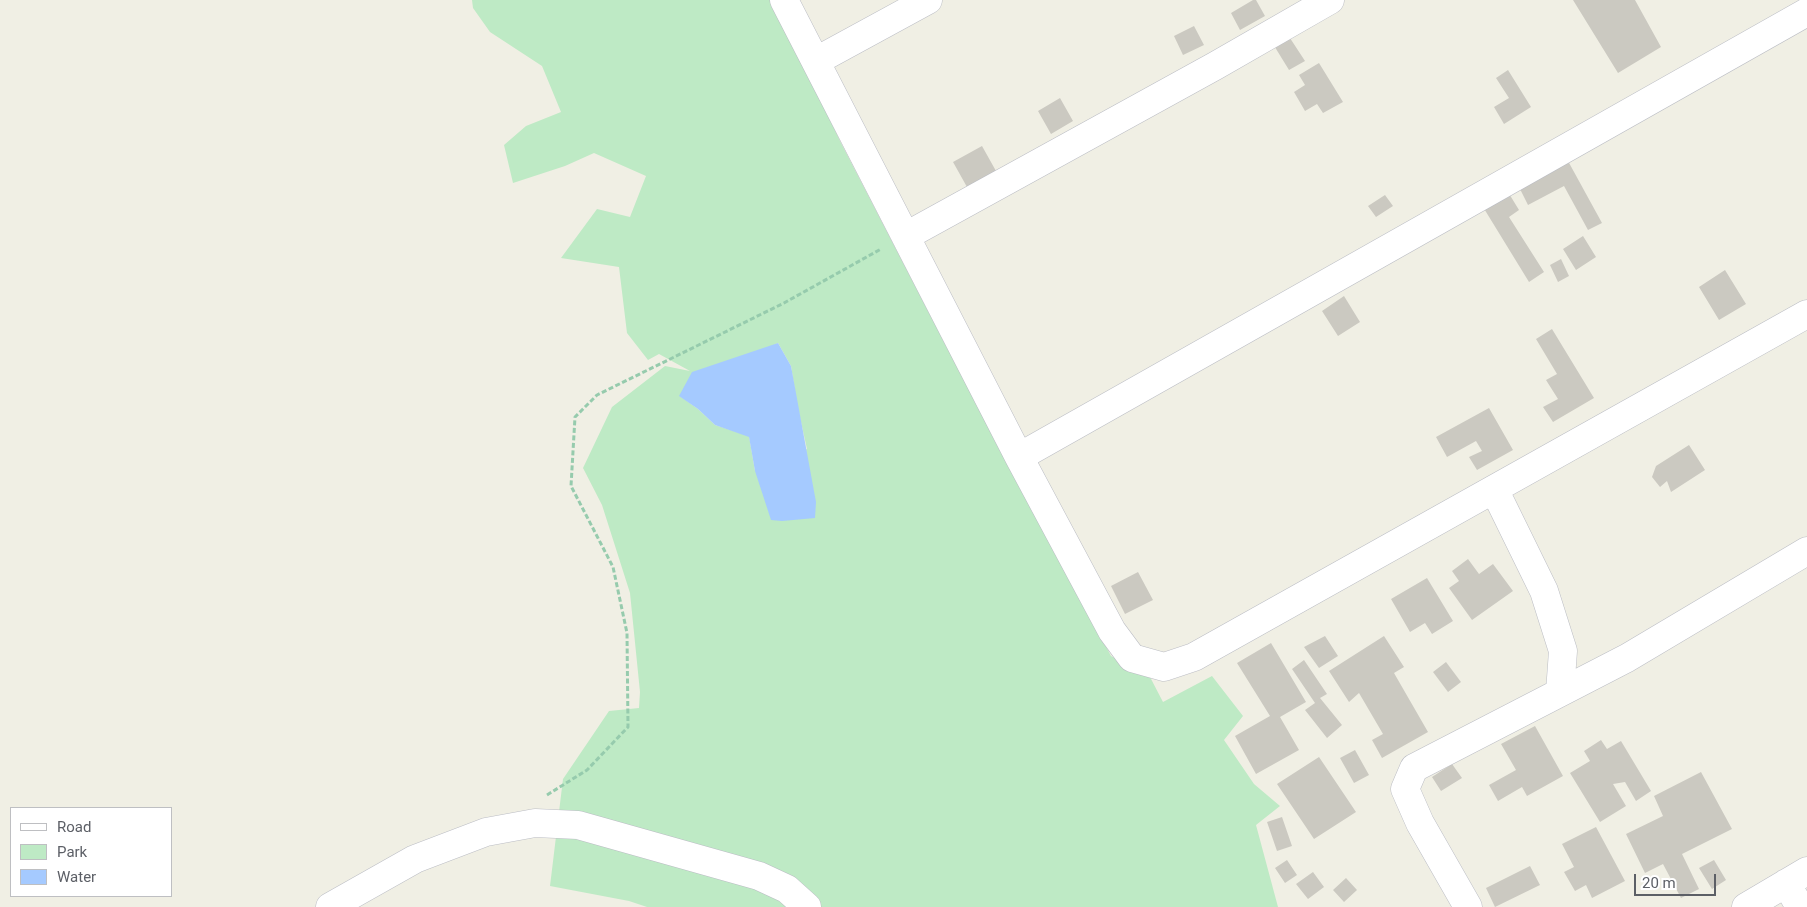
<!DOCTYPE html>
<style>
body{margin:0}
#map{position:relative;width:1807px;height:907px;overflow:hidden;background:#f0efe4;font-family:Roboto,sans-serif}
canvas{display:block}
.legend{position:absolute;left:10px;top:807px;width:162px;height:90px;box-sizing:border-box;background:#fff;border:1px solid #bebfc2;margin:0;padding:6px 9px;list-style:none;font-size:15px;color:#5c5f66}
.legend li{display:flex;align-items:center;gap:10px;height:25px}
.legend b{width:25px;border:1px solid #bebfc2}
.scale{position:absolute;left:1634px;top:874px;width:82px;height:22px;box-sizing:border-box;border:2px solid #5c5f66;border-top:0;padding-left:6px;font-size:15px;line-height:18px;white-space:nowrap;color:#5c5f66;-webkit-text-stroke:4px #fff;paint-order:stroke}
</style>
<div id="map">
<canvas width="1807" height="907"></canvas>
<ul class="legend">
<li><b style="height:6px;background:#fff"></b>Road</li>
<li><b style="height:14px;background:#beeac5"></b>Park</li>
<li><b style="height:14px;background:#a5caff"></b>Water</li>
</ul>
<div class="scale">20 m</div>
</div>
<script>
const context = document.querySelector('canvas').getContext('2d');
context.lineJoin = 'round';
function fillPath(path, color) {
  context.fillStyle = color;
  context.fill(path, 'evenodd');
}
function stroke(path, color, width, dash) {
  context.strokeStyle = color;
  context.lineWidth = width;
  context.lineCap = dash ? 'butt' : 'round';
  context.setLineDash(dash || []);
  context.stroke(path);
}
const green = new Path2D(`
 M472,0H773L841,143L955,363L1111,656L1150,677L1163,702L1212,676L1243,716L1224,740L1254,784L1280,806L1256,825L1278,907H647L629,901L550,886L563,779L609,711L639,708L640,692L630,593L602,505L583,468L612,407L665,366L690,371L659,354L648,360L627,333L619,267L561,258L597,209L630,217L646,176L594,153L565,166L513,183L504,145L526,126L561,112L542,66L490,32L473,8ZM778,343L791,366L797,404L807,449L755,471L749,436L715,425L698,409L680,396Z`);
const water = new Path2D(`
 M778,343L791,366L816,502L815,518L782,521L771,520L755,471L749,437L715,425L698,409L679,396L692,372Z`);
const building = new Path2D(`
 M1253,0H1256L1265,16L1240,30L1231,13Z
 M1573,0H1635L1661,47L1618,73Z
 M1194,26L1204,45L1183,55L1174,36Z
 M1288,35L1305,61L1289,70L1273,44Z
 M1319,63L1343,102L1323,113L1317,104L1305,111L1294,92L1305,85L1299,75Z
 M1508,70L1531,107L1504,124L1494,107L1509,98L1496,78Z
 M1060,98L1073,121L1051,134L1038,111Z
 M982,146L996,171L967,187L953,162Z
 M1568,161L1602,223L1588,230L1564,186L1528,205L1519,187Z
 M1508,192L1519,210L1509,217L1544,272L1529,282L1483,207Z
 M1385,195L1393,206L1376,217L1368,206Z
 M1583,236L1596,257L1576,270L1563,249Z
 M1561,259L1569,276L1558,282L1550,265Z
 M1725,270L1746,304L1719,320L1699,287Z
 M1344,296L1360,322L1338,336L1322,311Z
 M1552,329L1594,398L1553,422L1543,407L1558,399L1546,380L1557,374L1536,339Z
 M1489,408L1513,450L1477,470L1469,457L1482,451L1476,441L1447,457L1436,437Z
 M1689,445L1705,470L1671,492L1667,481L1660,487L1652,477L1656,466Z
 M1468,559L1479,574L1493,564L1513,591L1472,620L1449,588L1459,581L1452,571Z
 M1138,572L1153,600L1125,614L1111,586Z
 M1427,578L1453,621L1432,634L1425,623L1410,632L1391,599Z
 M1325,636L1338,656L1319,668L1304,647Z
 M1384,636L1404,667L1394,673L1428,732L1382,758L1372,740L1383,734L1359,693L1349,702L1329,671Z
 M1271,643L1306,702L1280,717L1299,750L1256,774L1235,736L1270,716L1237,663Z
 M1304,660L1327,694L1320,698L1342,725L1327,738L1305,710L1315,703L1292,669Z
 M1446,662L1461,682L1448,692L1433,672Z
 M1535,726L1563,776L1527,796L1522,787L1498,801L1489,785L1516,770L1501,744Z
 M1601,740L1607,749L1621,741L1651,791L1636,801L1625,782L1613,784L1626,806L1600,822L1570,773L1590,761L1584,751Z
 M1355,750L1369,775L1354,783L1340,758Z
 M1319,757L1356,812L1314,839L1277,784Z
 M1452,764L1462,778L1441,791L1432,777Z
 M1701,772L1732,829L1682,854L1699,889L1681,898L1663,864L1645,873L1626,834L1663,816L1654,796Z
 M1282,817L1292,846L1277,851L1267,822Z
 M1596,827L1625,881L1592,898L1586,885L1575,891L1564,872L1574,867L1562,844Z
 M1287,860L1297,875L1285,883L1275,868Z
 M1714,860L1726,880L1712,889L1699,868Z
 M1530,866L1540,885L1495,907L1486,888Z
 M1313,872L1324,887L1308,899L1296,884Z
 M1346,878L1357,890L1344,902L1333,890Z`);
const path = new Path2D(`
 M547,795L587,770L628,727L627,633L613,567L571,486L575,417L597,395L784,303L881,249`);
const minor = new Path2D(`
 M784,0L1019,457L1112,631L1132,658L1164,667L1194,657L1807,314
 M816,61L928,0
 M906,236L1215,66L1330,0
 M1019,457L1807,12
 M1494,489L1544,591L1563,651L1560,692
 M1786,883L1800,907
 M330,907L415,859L486,832L535,823L578,825L759,876L787,889L807,907
 M1468,907L1420,823L1405,789L1414,768L1627,658L1807,551
 M1746,907L1807,871`);
fillPath(green, '#beeac5');
fillPath(water, '#a5caff');
fillPath(building, '#cbc9c1');
stroke(minor, '#bbbdc4', 29);
stroke(path, '#96cbad', 3, [5, 2.5]);
stroke(minor, '#fff', 28);
</script>
